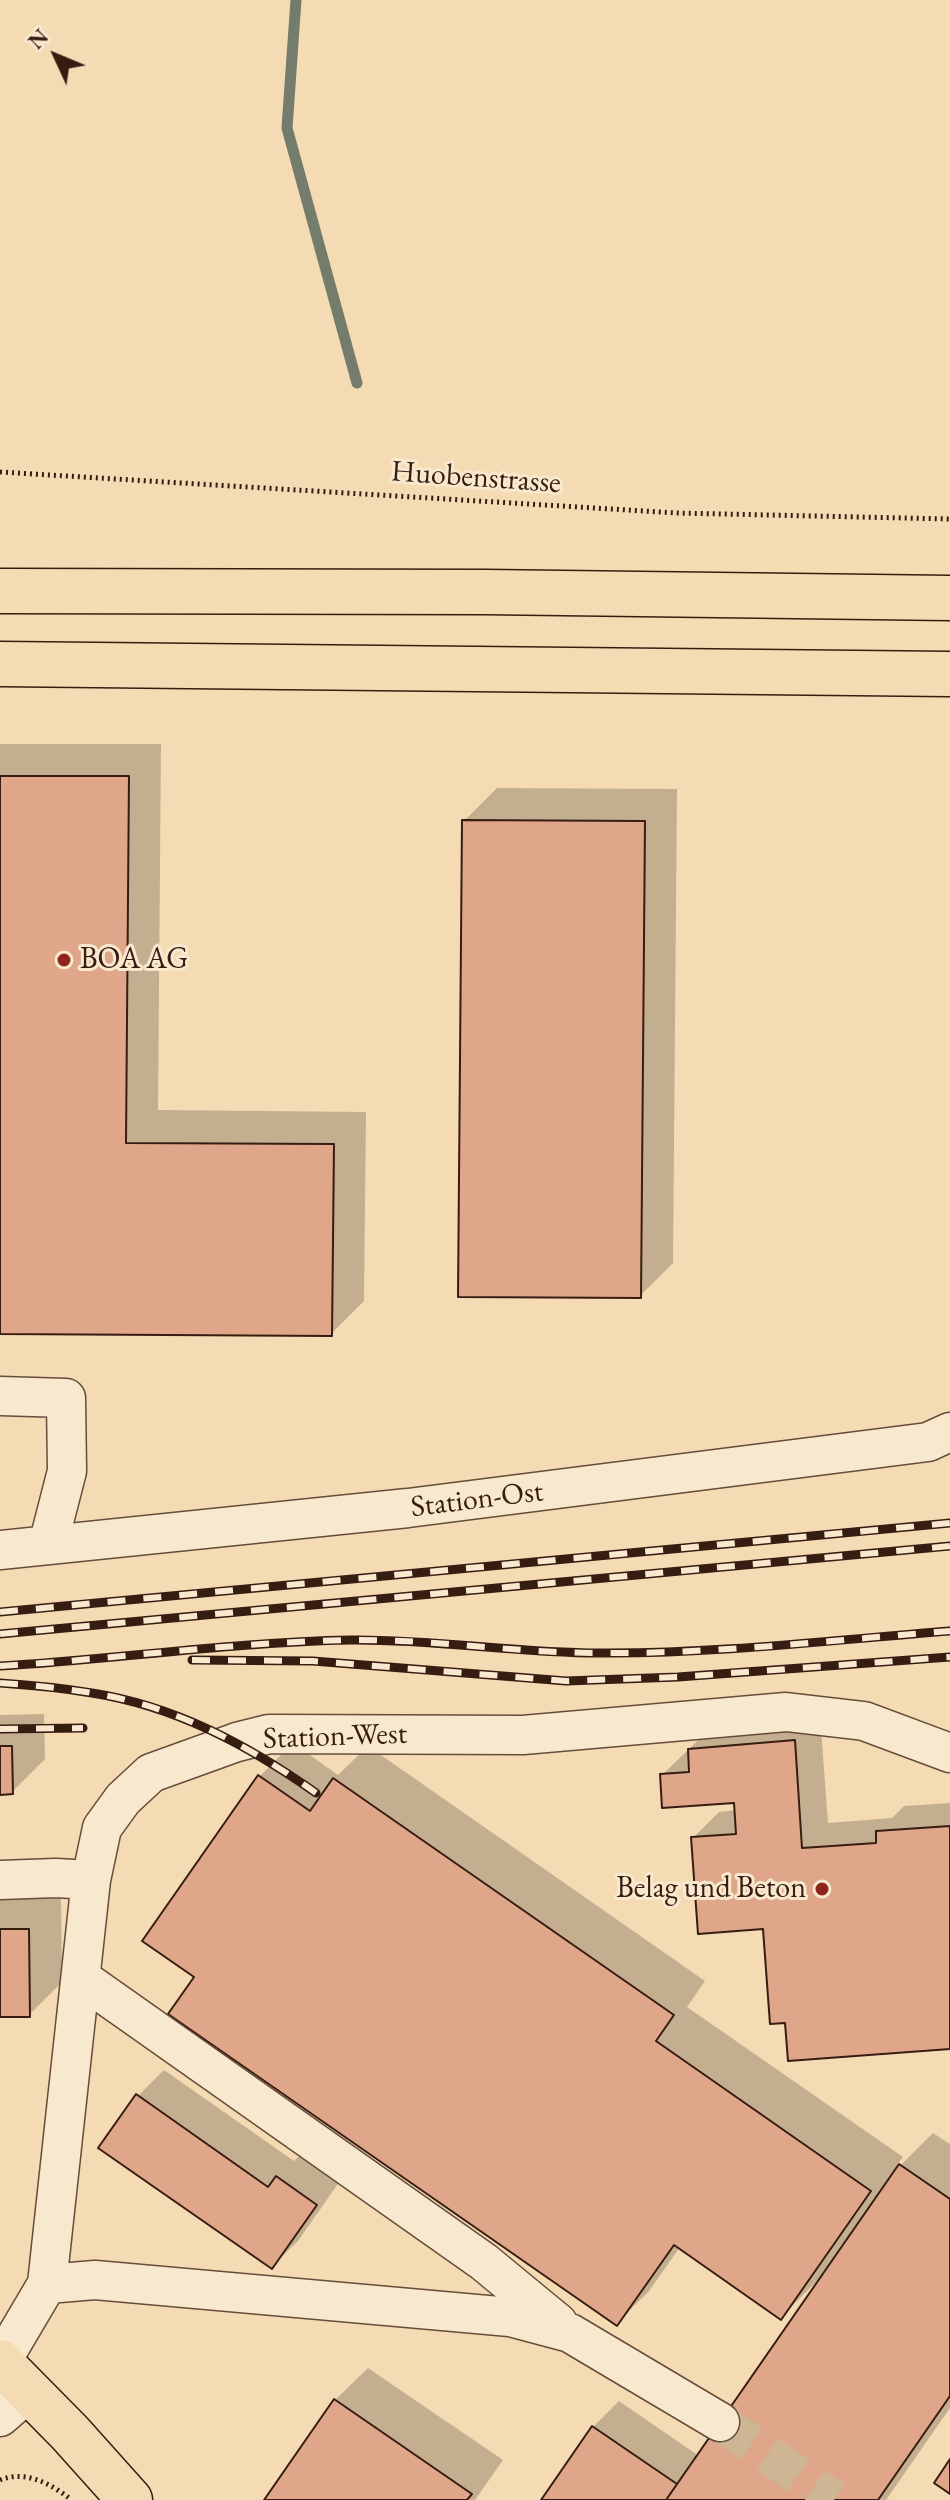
<!DOCTYPE html>
<style>
body{margin:0}
#map{position:relative;width:950px;height:2500px;overflow:hidden;background:#f4dbb4;font-family:"EB Garamond",serif}
canvas{display:block}
.north{position:absolute;left:16px;top:16px;width:80px;height:80px;-webkit-text-stroke:6px #f8e8ce;paint-order:stroke;rotate:314deg;font-size:22px;font-weight:700;line-height:32px;text-align:center;color:#371c11}
.north::after{content:'';display:block;margin:auto;width:28px;height:36px;background:#371c11;clip-path:polygon(50% 0,100% 100%,50% 72%,0 100%)}
</style>
<div id="map">
<canvas width="950" height="2500"></canvas>
<div class="north">N</div>
</div>
<script>
const context = document.querySelector('canvas').getContext('2d');
context.lineJoin = 'round';
function fillPath(path, color) {
  context.fillStyle = color;
  context.fill(path, 'evenodd');
}
function stroke(path, color, width, dash) {
  context.strokeStyle = color;
  context.lineWidth = width;
  context.lineCap = dash ? 'butt' : 'round';
  context.setLineDash(dash || []);
  context.stroke(path);
}
function drawText(font, color, halo, rows, align = 'center') {
  context.font = font + ' "EB Garamond",serif';
  context.lineWidth = 6;
  context.setLineDash([]);
  context.textBaseline = 'middle';
  context.strokeStyle = halo;
  context.fillStyle = color;
  for (const [text, x, y, turn = 0] of rows) {
    context.save();
    context.translate(x, y);
    context.rotate((+turn || 0) * Math.PI / 180);
    context.textAlign = isNaN(turn) ? turn : align;
    if (halo) context.strokeText(text, 0, 0);
    context.fillText(text, 0, 0);
    context.restore();
  }
}
const shadow = new Path2D(`
 M0,744H161L158,1110L366,1112L364,1301L331,1334L0,1332Z
 M497,788L677,789L673,1263L640,1296L464,821Z
 M44,1714L45,1759L12,1792L0,1793V1715Z
 M820,1715L828,1823L892,1818L904,1806L950,1803V2047L787,2020L765,1927L693,1838L719,1812L736,1810V1801L662,1775L716,1723Z
 M293,1743L338,1775L368,1746L705,1981L687,2007L903,2157L896,2166L898,2168L933,2133L950,2144V2408L886,2500H543L593,2427L619,2401L699,2456L821,2280L819,2279L781,2317L680,2247L649,2291L617,2323L196,1977L145,1940L260,1776Z
 M0,1897H61L62,1982L29,2015H0Z
 M164,2070L294,2161L304,2151L342,2178L298,2241L271,2267L138,2096Z
 M368,2368L503,2460L475,2500H267L335,2400Z`);
const stream = new Path2D(`
 M296,0L287,128L357,383`);
const building = new Path2D(`
 M0,776H129L126,1143L334,1144L332,1336L0,1334Z
 M462,820L645,821L641,1298L458,1297Z
 M795,1740L802,1848L876,1843V1831L950,1826V2049L788,2061L785,2023L770,2024L763,1929L698,1934L691,1837L736,1834L734,1803L662,1808L660,1774L689,1772L688,1749Z
 M0,1746H12L13,1794L0,1795Z
 M258,1775L310,1811L333,1778L674,2015L656,2041L871,2191L781,2320L674,2245L617,2326L168,2014L194,1977L142,1941Z
 M0,1929H29L30,2017H0Z
 M136,2094L268,2187L276,2176L317,2205L272,2269L98,2148Z
 M899,2164L950,2199V2396L878,2500H666Z
 M334,2399L472,2494L467,2500H264Z
 M592,2426L677,2484L666,2500H541Z
 M950,2459V2494L934,2483Z`);
const minorTunnel = new Path2D(`
 M720,2422L834,2500`);
const path = new Path2D(`
 M0,472L677,513L950,519
 M0,2480C24,2470 50,2483 69,2498`);
const minor = new Path2D(`
 M0,1396L66,1398L67,1471L48,1545
 M0,1550L408,1508L928,1442L950,1432
 M0,1880L56,1878L91,1880
 M81,1978L484,2262L558,2323
 M47,2284L95,2280L510,2317L570,2333L720,2422
 M1,2362L47,2284L91,1880L102,1828L123,1799L151,1773L237,1742L269,1734L523,1735L786,1712L864,1721L950,1753
 M0,2417L30,2391`);
const major = new Path2D(`
 M0,2362L70,2433L130,2500`);
const highway = new Path2D(`
 M0,591L485,592L950,598
 M0,664L950,674`);
const rail = new Path2D(`
 M0,1612L950,1523
 M0,1634L950,1546
 M192,1660L313,1661L566,1681L678,1677L950,1657
 M0,1666C117,1659 234,1642 351,1640C434,1639 516,1653 599,1653C716,1654 833,1640 950,1631
 M0,1683C31,1685 62,1688 92,1693C175,1706 248,1745 316,1793
 M0,1729L83,1728`);
const markers = [
 [64,960,8,"#8f2418"],
 [822,1889,8,"#8f2418"]
];
const streetNames = [
 ["Huobenstrasse",476,478,4],
 ["Station-Ost",477,1500,-7],
 ["Station-West",335,1737,-2]
];
const poiNames = [
 ["BOA AG",80,960],
 ["Belag und Beton",806,1889,"right"]
];
fillPath(shadow, '#0003');
stroke(stream, '#747c6b', 11);
fillPath(building, '#dfa689');
stroke(building, '#371c11', 2);
stroke(minorTunnel, '#ceb593', 38, [38, 19]);
stroke(minor, '#664c3a', 41);
stroke(major, '#371c11', 47);
stroke(highway, '#371c11', 47);
stroke(path, '#371c11', 5, [2, 4]);
stroke(minor, '#f8e8ce', 38);
stroke(major, '#f4dbb4', 44);
stroke(highway, '#f4dbb4', 44);
stroke(rail, '#371c11', 9);
stroke(rail, '#f8e8ce', 6, [18]);
for (const [x, y, r, color] of markers) {
  const dot = new Path2D();
  dot.arc(x, y, r, 0, 2 * Math.PI);
  context.fillStyle = color;
  context.fill(dot);
  stroke(dot, '#f8e8ce', 3);
}
drawText('30px', '#371c11', '#f8e8ce', streetNames);
drawText('30px', '#371c11', '#f8e8ce', poiNames, 'left');
</script>
